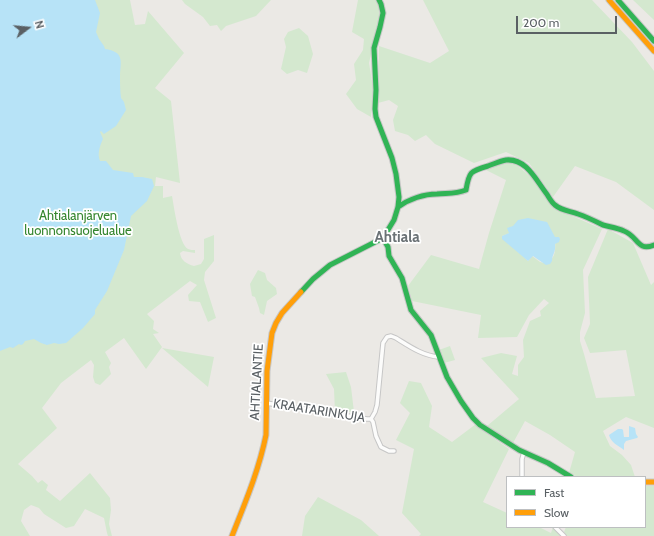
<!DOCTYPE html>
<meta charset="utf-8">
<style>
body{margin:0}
#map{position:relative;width:654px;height:536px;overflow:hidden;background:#ebe9e5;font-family:Cabin,sans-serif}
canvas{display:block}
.legend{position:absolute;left:506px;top:476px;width:140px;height:52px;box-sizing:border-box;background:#fff;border:1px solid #bdbfc1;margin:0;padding:5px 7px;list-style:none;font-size:12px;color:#5a6064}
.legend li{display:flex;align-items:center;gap:8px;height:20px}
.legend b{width:20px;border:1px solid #bdbfc1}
.north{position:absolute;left:8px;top:8px;width:40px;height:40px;-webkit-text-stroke:3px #fff;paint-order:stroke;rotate:74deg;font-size:11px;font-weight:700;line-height:16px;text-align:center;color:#5a6064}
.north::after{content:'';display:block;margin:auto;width:14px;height:18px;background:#5a6064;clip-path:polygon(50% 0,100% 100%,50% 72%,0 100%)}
.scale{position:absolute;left:516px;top:16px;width:101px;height:18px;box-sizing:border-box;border:2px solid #5a6064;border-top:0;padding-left:5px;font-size:12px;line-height:14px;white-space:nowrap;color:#5a6064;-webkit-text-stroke:3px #fff;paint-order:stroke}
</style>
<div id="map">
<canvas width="654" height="536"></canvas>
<ul class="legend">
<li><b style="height:5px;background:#30b455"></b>Fast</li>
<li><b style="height:5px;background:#ff9f0a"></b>Slow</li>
</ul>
<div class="north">N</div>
<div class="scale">200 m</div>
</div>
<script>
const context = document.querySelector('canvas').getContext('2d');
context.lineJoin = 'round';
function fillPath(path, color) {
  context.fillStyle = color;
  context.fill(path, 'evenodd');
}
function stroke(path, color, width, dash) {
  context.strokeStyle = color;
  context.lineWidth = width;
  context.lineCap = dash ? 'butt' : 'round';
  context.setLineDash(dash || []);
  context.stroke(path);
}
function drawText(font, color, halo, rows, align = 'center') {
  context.font = font + ' Cabin,sans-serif';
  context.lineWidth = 3.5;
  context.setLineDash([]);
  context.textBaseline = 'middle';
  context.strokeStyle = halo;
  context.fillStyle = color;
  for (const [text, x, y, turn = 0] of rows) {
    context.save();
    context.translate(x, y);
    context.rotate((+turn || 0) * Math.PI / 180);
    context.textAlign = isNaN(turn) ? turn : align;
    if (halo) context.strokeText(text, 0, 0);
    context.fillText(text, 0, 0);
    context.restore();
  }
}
const green = new Path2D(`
 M0,0H130L135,25L145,24L148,11L184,53L155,88L171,101L180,183L156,177L155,186H163V198L172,196C174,207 179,244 188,249C190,250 193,250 195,250V253L183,251L180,253C181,261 187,264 194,266L201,264L204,259V239L214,235V261L205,272L204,280L216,318L208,322L200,302L189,301L188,295L197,285L190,281L147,314L154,321L153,329L159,333L153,334L162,347L146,369L124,338L105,352L111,363L109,367L111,374L100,385L95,383L93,377L94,365L91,360L61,383L42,408L57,428L18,464L32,476L38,483L42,480L48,485L46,490L60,501L90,473L110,498L111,510L109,524L112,536H108L107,533L104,518L85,509L74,526L66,528L44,514L39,508L31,505L24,510L21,521L30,536H0Z
 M182,0H271L256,16L226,26L221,31L217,25L210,26L203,17L185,4Z
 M358,0H375L378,4L380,15L369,63L373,87L371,117L357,109L346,94L356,80L354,64L363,50L364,39L352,32Z
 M423,0H592L632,42L654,71V210L616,182L575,166L553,197L529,163L506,152L474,163L435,144L426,135L415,141L408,135L395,131L393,120L398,106L389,100L378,103L379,46L430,63L449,51Z
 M633,0H654V20Z
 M299,28L308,36L313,54L307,73L298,70L287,74L281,69L286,47L284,39L288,32Z
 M512,161L531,177L554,208L602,229L583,270L585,313L580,332V341L584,354L596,398L635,396L626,350L590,353L584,338L590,324L588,277L608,229L633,243L651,285L654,282V428L626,417L603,431L610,446L622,455L631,465L635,477H578L569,473L575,452L550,435L525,421L513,443L487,426L519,399L481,358L501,353L517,356L512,374L518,376V365L524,357L523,340L530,321L541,316L540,311L549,303L544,299L529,315L517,337L478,338L481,315L412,301L408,286L431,255L479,269L489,233L506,180L482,168ZM510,233L553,235C556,239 556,253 553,257C551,260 546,261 544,263L540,262L532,256L528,261L502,236Z
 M258,270L265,273L267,280L276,288L277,294L267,301L264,315L260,313L259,308L255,297L252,296L250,284Z
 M450,346L455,360L444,363L439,350Z
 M162,348L214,357L208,387Z
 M346,372L351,387L354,412H335L334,389L326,374Z
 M409,381L421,383L432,406L429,427L452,442L476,424L482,430L509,449L483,502L507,513V527H539L551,533L553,527L561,536H419L421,534L402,513L414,449L396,440L410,413L400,403Z
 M645,486H654V536H567L564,532L566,527H645Z
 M318,497L361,520L379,536H302L305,516Z`);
const water = new Path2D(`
 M0,0H95L100,13L96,32L99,39L104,46L105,49C124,52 121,60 120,75C120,83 120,91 121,98L124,102L126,110L116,126L104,134L101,131L100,132L103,139C100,145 97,154 100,161H106L113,170L133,173L134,177H142L152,179L154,186L147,201L131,216L124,250L107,291L95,310V314L83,328L66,343L59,344L54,343L47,345L41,343L34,339L25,341L23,344L21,345L19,344L13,348L10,347L0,351Z
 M528,218L547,222L555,237H559L560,239L559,242L555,244C556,253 552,254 552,261L550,264L546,265L533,256L528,261L502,239V236L509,233L507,228L513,226L518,220Z
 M629,426L635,428L636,434L638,437L637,438L626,441L624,444V450C618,445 611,443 609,435L618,429H622L623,430L624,437H629Z`);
const street = new Path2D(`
 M266,403L367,419H371
 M394,451H389L381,447L376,436L373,422L371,419L375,412L377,405L383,343L387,337L391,336L396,338C409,346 423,356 439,357
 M522,477V459L524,452
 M555,527L564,536`);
const fast = new Path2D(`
 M618,0L654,41
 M398,207C409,199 424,194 437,194C448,193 456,194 466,190C469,172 470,171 488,166C494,164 500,161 506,160C526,158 536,180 546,193C549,197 551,202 555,205C562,211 571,211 578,214C587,217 595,221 603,225C610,227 617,228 624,231C638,236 637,252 654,245
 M383,238L388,247L389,256L402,278L411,310L431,335L447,377L461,401L473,418L480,425L519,450L548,463L571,477
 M301,292L313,279L330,265L383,238L394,220L398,207L399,197L396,174L392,158L376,117L375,109L376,90L374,48L380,27L383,13L381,4L379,0`);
const slow = new Path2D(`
 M609,0L654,51
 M645,482H654
 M232,536C245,503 259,470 266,435L267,371L272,333L276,323L282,313L301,292`);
const parkNames = [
 ["Ahtialanjärven",78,216],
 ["luonnonsuojelualue",78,231]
];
const streetNames = [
 ["AHTIALANTIE",257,382,-87],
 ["KRAATARINKUJA",319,411,9]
];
const quarterNames = [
 ["Ahtiala",397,238]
];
fillPath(green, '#d4e8cf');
fillPath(water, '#b7e3f7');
stroke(street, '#c6c6c6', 5.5);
stroke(fast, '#c7c7c6', 7);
stroke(slow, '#c7c7c6', 7);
stroke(street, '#fcfcfb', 3.5);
stroke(fast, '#30b455', 5);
stroke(slow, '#ff9f0a', 5);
drawText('13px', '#35862f', '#fff', parkNames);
drawText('13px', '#5a6064', '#fff', streetNames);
drawText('bold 15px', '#6b7276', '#fff', quarterNames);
</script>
